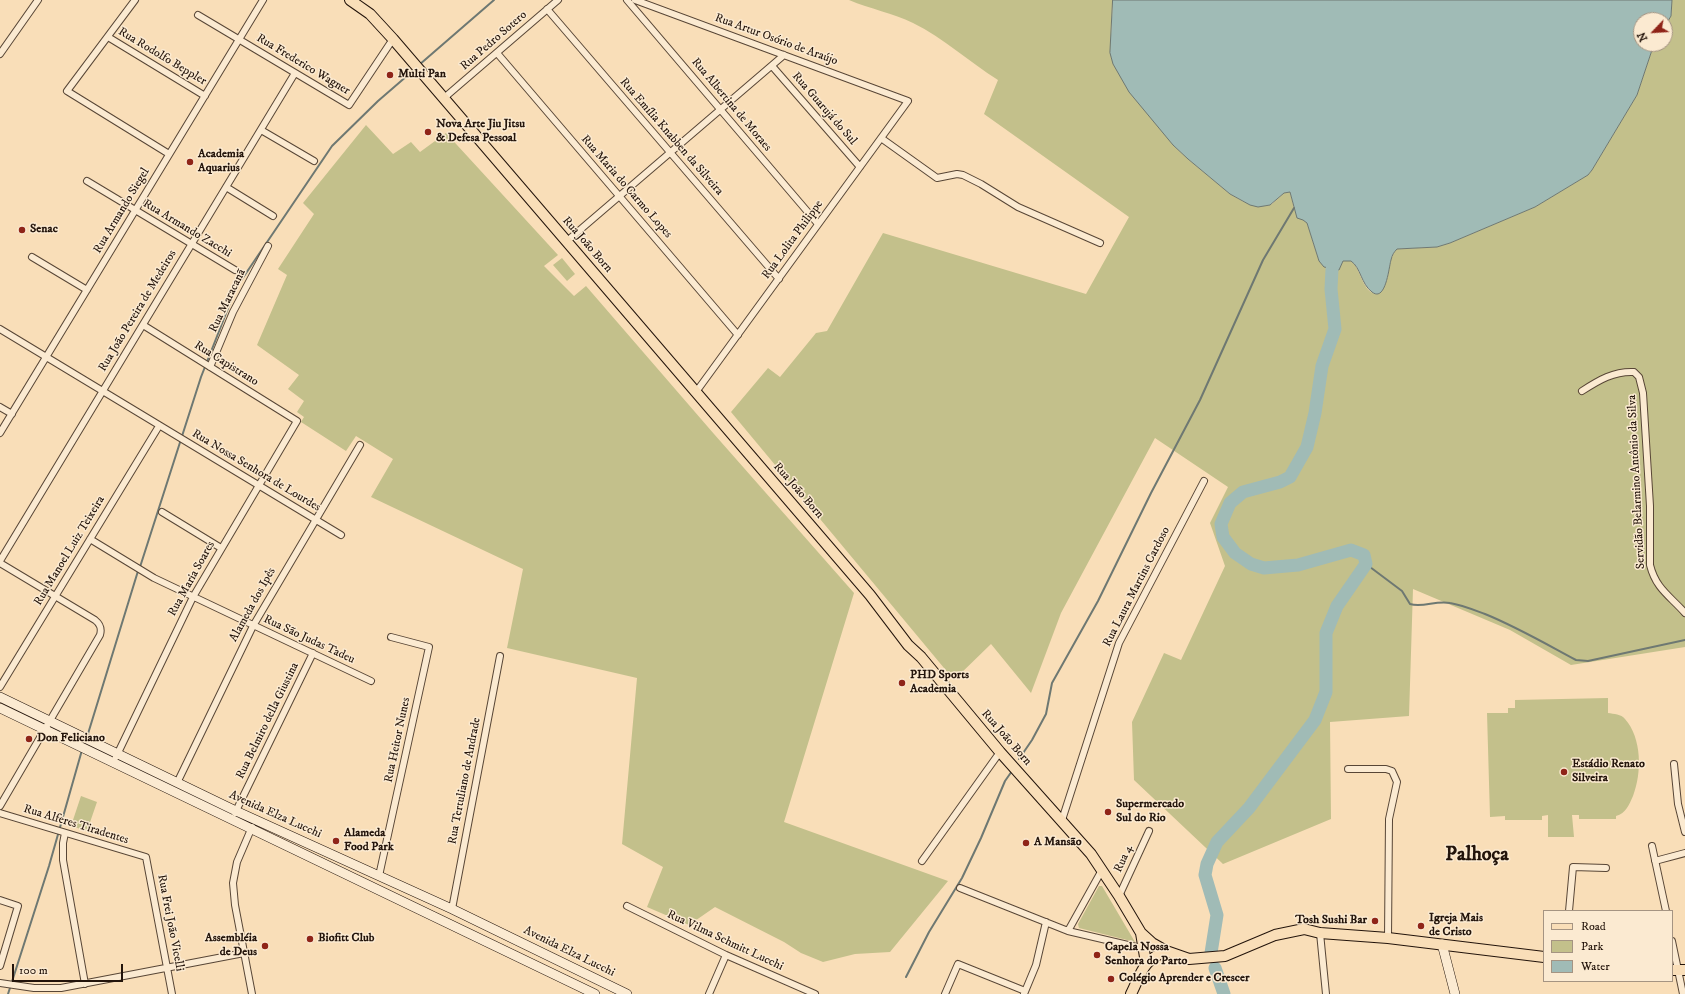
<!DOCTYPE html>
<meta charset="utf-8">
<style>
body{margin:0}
#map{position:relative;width:1685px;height:994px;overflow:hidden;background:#f9deb8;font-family:"IM FELL DW Pica",serif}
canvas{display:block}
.legend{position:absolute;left:1543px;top:910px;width:130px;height:72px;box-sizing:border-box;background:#fbead1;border:1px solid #a59482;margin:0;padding:5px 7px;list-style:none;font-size:12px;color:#23140b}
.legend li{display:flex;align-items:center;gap:8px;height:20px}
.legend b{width:20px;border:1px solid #a59482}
.north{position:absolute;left:1633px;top:12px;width:40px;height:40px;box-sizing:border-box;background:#fbead1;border:1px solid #a59482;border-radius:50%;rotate:245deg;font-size:11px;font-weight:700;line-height:16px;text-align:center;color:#23140b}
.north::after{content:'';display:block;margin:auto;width:14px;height:18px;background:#8f2418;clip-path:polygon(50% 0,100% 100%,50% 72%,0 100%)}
.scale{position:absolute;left:12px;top:964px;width:111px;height:18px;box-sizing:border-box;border:2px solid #23140b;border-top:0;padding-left:5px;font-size:12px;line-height:14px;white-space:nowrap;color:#23140b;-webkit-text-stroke:3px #fbead1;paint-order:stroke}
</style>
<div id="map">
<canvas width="1685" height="994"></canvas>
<ul class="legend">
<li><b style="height:5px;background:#f9deb8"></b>Road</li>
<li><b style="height:11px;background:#c3c08b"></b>Park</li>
<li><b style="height:11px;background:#a0bbb6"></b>Water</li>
</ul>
<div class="north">N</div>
<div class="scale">100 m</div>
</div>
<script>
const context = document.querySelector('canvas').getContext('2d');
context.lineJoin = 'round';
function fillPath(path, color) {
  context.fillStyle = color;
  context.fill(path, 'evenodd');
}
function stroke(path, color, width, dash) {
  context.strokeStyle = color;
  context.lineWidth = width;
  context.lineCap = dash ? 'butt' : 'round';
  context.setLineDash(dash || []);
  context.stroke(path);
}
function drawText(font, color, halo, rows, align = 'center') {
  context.font = font + ' "IM FELL DW Pica",serif';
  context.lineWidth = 3;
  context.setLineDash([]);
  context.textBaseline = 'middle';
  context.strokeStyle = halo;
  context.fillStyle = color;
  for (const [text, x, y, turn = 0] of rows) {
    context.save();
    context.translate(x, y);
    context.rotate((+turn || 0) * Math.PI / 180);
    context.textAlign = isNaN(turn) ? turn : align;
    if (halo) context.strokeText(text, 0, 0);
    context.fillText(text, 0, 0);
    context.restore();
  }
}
const green = new Path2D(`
 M849,0H1113L1111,29V57L1173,145L1188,159L1230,194L1244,202L1267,206L1272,204L1284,193L1290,192L1294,208L1307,223L1319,261H1351C1361,268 1362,293 1377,294C1393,283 1385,261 1397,249L1437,247L1450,243L1535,207L1588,175L1592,170L1637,95L1654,44H1665V26L1671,16L1672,0H1685V647L1571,665L1510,630L1413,589L1409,716L1330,722L1331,819L1223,864L1134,780L1132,722L1164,653L1181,660L1225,566L1210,523L1228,487L1155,438L1061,613L1031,693L991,644L954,680L731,412L768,368L780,377L816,333L827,331L883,233L1086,294L1129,217L984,114L998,80C969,62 944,38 913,23C893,13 870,9 849,0Z
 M366,125L393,154L411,142L420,152L446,133L558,255L544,266L574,296L586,286L714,434L854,593L784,822L948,881L890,952L855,954L823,962L801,953L784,942L715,907L689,925L647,907L663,867L622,844L637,678L507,648L523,569L371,497L393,459L356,436L346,451L301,422L304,417L297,412L304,401L288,389L299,375L257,345L287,275L278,269L314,214L303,203Z
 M562,258L575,274L567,281L553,265Z
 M1608,698V713C1614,714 1621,714 1625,719C1642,738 1642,773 1633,796C1629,805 1626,813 1616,816V819H1579V815H1572L1574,837H1548V815L1542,816V820H1505V816L1490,817L1487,713H1508V708H1515V700Z
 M81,796L97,802L87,831L71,826Z
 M1099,886H1102L1135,942L1079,928L1078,924Z`);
const water = new Path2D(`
 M1113,0H1672L1671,16L1665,26V20H1641V44H1654L1637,95L1592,170L1588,175L1535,207L1450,243L1437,247L1397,249C1394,252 1392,255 1391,260C1389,266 1386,303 1372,292C1361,284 1361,268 1351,261H1343L1339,270L1324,267L1319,261L1307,223L1303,220L1297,218L1290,192L1284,193L1270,205L1258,207L1250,205L1230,194L1188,159L1173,145L1129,92L1113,64L1110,53Z`);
const stream = new Path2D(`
 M419,65L494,0
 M1366,564L1402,591L1410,604C1423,608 1436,600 1450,603C1462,605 1474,610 1485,614C1517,627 1546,644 1576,660L1588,661L1685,640
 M140,567L201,377L236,288L332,146L378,101L415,69
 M87,737L138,571
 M1019,759L1032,740L1046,714L1052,683L1098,601L1151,493L1200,400L1263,260L1294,208
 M906,977L929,932L962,878L981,838L1005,781L1012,771
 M8,994L49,866L82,750`);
const river = new Path2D(`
 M1211,953L1217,915L1205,875L1207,864L1217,842L1249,808L1315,720L1326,692V633L1337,606L1366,564L1364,555L1351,550L1298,565L1264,568L1251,564L1235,553L1223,537L1221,524L1230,503L1243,492L1280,482L1290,477L1307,447L1315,413L1322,366L1335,329L1331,289L1332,269
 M1215,968L1224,994`);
const street = new Path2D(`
 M135,0L67,91L169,154
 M627,0L818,224
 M635,0L908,101L696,392
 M547,9L779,279
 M198,15L349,105L393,39
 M108,37L205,96
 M497,53L738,335
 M0,54L38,0
 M772,66L860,167
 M444,98L558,0
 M261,130L314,161
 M881,138L937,178L957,174L963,175L981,184L1018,207L1100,243
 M87,181L235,270
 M226,187L273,216
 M567,241L784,55
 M32,257L87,290
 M0,329L341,535
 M210,367L233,312L268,246
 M1582,391C1599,380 1614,371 1634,372L1639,377L1643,393L1650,506V565C1656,589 1670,596 1685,613
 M0,407L12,414
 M0,433L263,0
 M162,512L221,548
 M90,539L154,578L371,681
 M0,561L295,73
 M0,563L95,620C100,624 102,628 100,635L0,806
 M0,687L159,426
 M116,757L193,597L297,421L143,325
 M1674,764L1678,804L1685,832
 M1348,769H1386L1392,771L1397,782L1389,819L1388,938
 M177,783L253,626L360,445
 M0,813L146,857L172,994
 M235,813L313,653
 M1062,820L1119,643L1204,481
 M65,833L63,843V860L85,984
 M1652,846L1666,911
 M922,861L1000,752
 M1655,861L1685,853
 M379,876L429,647L391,637
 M960,888L1068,931L1145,949
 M1119,896L1149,831
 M0,900L18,906L0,966
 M627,906L726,955L815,994
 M452,909L500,656
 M1569,911L1573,867L1606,868
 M1068,931L1102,870
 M1320,933L1326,994
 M1672,941L1683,994
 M0,983L34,988H61L244,953
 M252,994L235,905L233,883L237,862L252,827
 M709,994L726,955
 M945,994L958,964L1025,991
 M1024,994L1036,965L1046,922`);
const secondary = new Path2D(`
 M0,697L236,811L452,909L627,994
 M0,708L595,994
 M1442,944L1455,994`);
const primary = new Path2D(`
 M350,0L370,14L393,39L870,595L908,645L921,657L1000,752L1091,854L1119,896L1141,933L1146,963
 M1141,933L1152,943L1166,951L1189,959L1225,956L1275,935L1304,929L1320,933L1388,938L1544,957
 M1672,970H1685
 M1131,994C1142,972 1142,961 1166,951`);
const markers = [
 [390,75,4,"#8f2418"],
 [428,132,4,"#8f2418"],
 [190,162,4,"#8f2418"],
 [22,230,4,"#8f2418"],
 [902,683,4,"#8f2418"],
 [29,739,4,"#8f2418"],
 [1564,772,4,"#8f2418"],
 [1108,812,4,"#8f2418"],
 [336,841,4,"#8f2418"],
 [1026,843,4,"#8f2418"],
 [1375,921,4,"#8f2418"],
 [1421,926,4,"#8f2418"],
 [310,939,4,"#8f2418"],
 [265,946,4,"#8f2418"],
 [1097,955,4,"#8f2418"],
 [1111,979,4,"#8f2418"]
];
const streetNames = [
 ["Rua Artur Osório de Araújo",776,40,20],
 ["Rua Pedro Sotero",494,41,-41],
 ["Rua Rodolfo Beppler",162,57,31],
 ["Rua Frederico Wagner",303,65,31],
 ["Rua Albertina de Moraes",731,105,50],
 ["Rua Guarujá do Sul",824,109,49],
 ["Rua Emília Knabben da Silveira",671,137,49],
 ["Rua Maria do Carmo Lopes",626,187,49],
 ["Rua Armando Siegel",122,211,-59],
 ["Rua Armando Zacchi",187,229,31],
 ["Rua Lolita Philippe",793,240,-54],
 ["Rua João Born",587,245,49],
 ["Rua Maracanã",228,301,-64],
 ["Rua João Pereira de Medeiros",138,311,-59],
 ["Rua Capistrano",226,364,32],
 ["Rua Nossa Senhora de Lourdes",256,471,31],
 ["Servidão Belarmino Antônio da Silva",1637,482,-93],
 ["Rua João Born",798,491,49],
 ["Rua Manoel Luiz Teixeira",70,551,-59],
 ["Rua Maria Soares",192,579,-61],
 ["Rua Laura Martins Cardoso",1137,587,-63],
 ["Alameda dos Ipês",253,605,-61],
 ["Rua São Judas Tadeu",309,640,25],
 ["Rua Belmiro della Giustina",268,721,-64],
 ["Rua João Born",1006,738,49],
 ["Rua Heitor Nunes",398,740,-78],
 ["Rua Tertuliano de Andrade",465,781,-79],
 ["Avenida Elza Lucchi",275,815,24],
 ["Rua Alferes Tiradentes",76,825,17],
 ["Rua 4",1124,859,-65],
 ["Rua Frei João Vicelli",170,923,79],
 ["Rua Vilma Schmitt Lucchi",725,941,25],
 ["Avenida Elza Lucchi",569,952,26]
];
const poiNames = [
 ["Multi Pan",398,75],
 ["Nova Arte Jiu Jitsu",436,125],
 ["& Defesa Pessoal",436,139],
 ["Academia",198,155],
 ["Aquarius",198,169],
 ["Senac",30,230],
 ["PHD Sports",910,676],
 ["Academia",910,690],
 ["Don Feliciano",37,739],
 ["Estádio Renato",1572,765],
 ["Silveira",1572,779],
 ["Supermercado",1116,805],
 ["Sul do Rio",1116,819],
 ["Alameda",344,834],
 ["Food Park",344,848],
 ["A Mansão",1034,843],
 ["Igreja Mais",1429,919],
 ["de Cristo",1429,933],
 ["Tosh Sushi Bar",1367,921,"right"],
 ["Assembléia",257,939,"right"],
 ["de Deus",257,953,"right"],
 ["Biofitt Club",318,939],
 ["Capela Nossa",1105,948],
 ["Senhora do Parto",1105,962],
 ["Colégio Aprender e Crescer",1119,979]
];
const townNames = [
 ["Palhoça",1477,856]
];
fillPath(green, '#c3c08b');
fillPath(water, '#a0bbb6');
stroke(water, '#6e7872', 1);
stroke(stream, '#6e7872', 2);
stroke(river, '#a0bbb6', 13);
stroke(street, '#584636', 8);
stroke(secondary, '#23140b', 10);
stroke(primary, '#23140b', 12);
stroke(street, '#fbead1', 6);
stroke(secondary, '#fbead1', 9);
stroke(primary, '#f9deb8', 10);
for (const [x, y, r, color] of markers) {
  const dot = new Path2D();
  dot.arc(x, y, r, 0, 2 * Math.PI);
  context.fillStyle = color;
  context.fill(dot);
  stroke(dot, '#fbead1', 1.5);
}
drawText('12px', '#23140b', '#fbead1', streetNames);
drawText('bold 12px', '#23140b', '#fbead1', poiNames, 'left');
drawText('bold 20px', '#23140b', '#fbead1', townNames);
</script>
